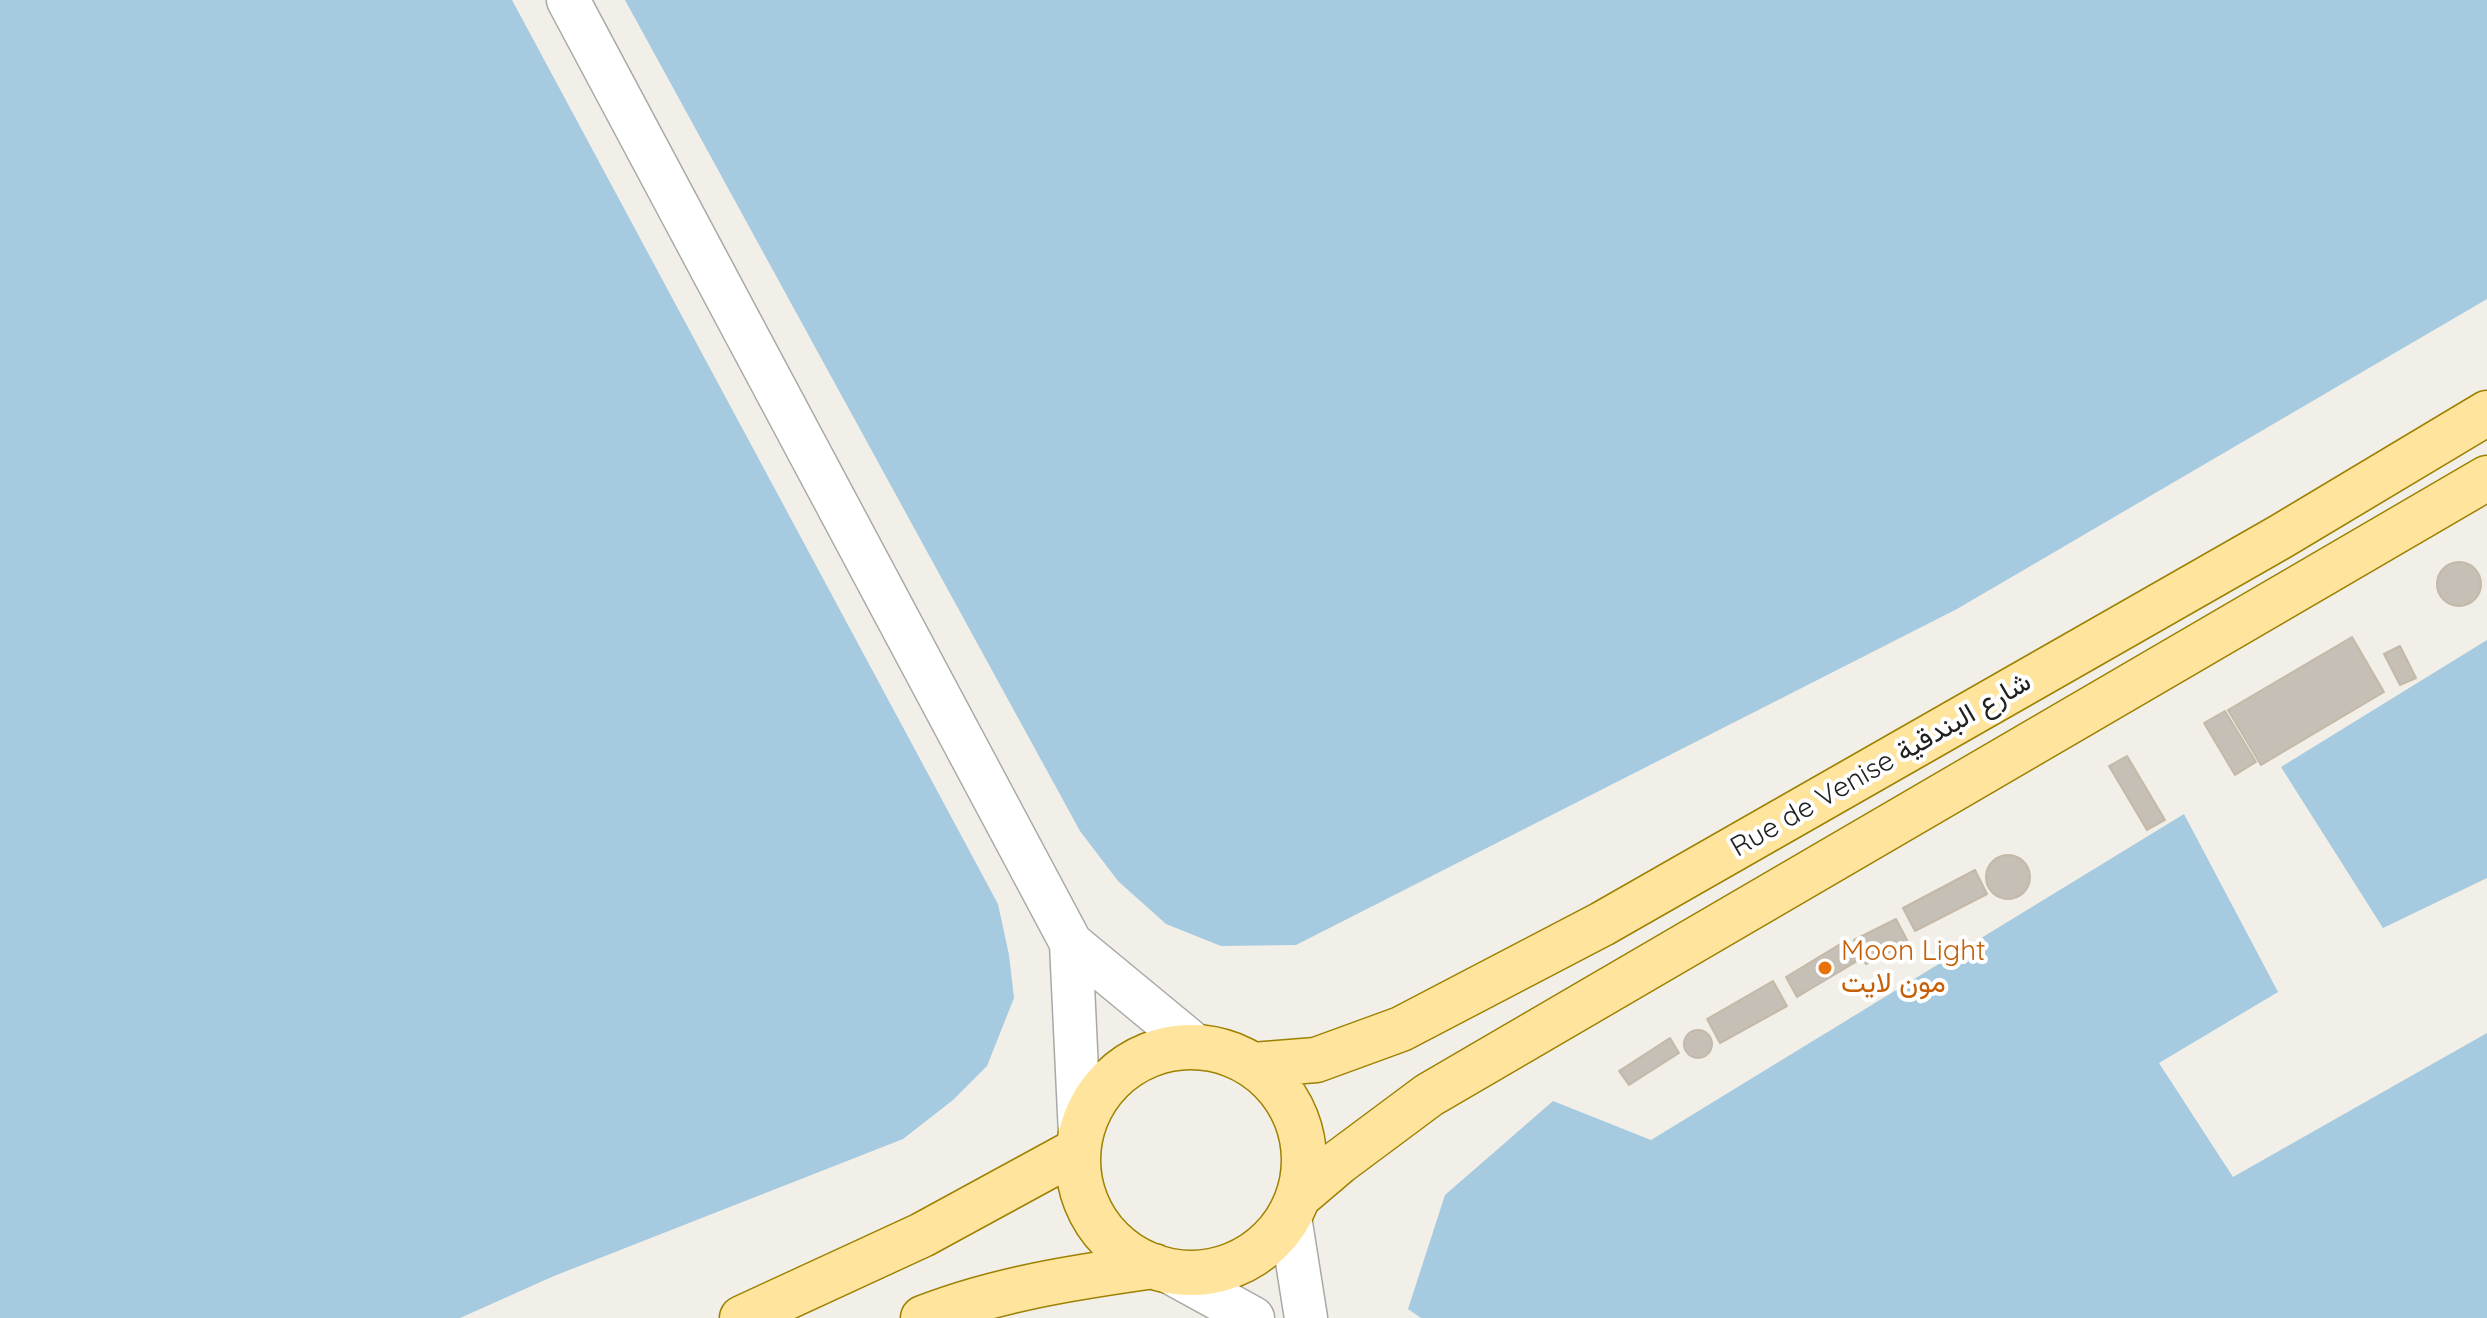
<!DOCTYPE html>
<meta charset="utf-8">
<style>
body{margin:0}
canvas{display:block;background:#f1efe7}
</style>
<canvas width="2487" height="1318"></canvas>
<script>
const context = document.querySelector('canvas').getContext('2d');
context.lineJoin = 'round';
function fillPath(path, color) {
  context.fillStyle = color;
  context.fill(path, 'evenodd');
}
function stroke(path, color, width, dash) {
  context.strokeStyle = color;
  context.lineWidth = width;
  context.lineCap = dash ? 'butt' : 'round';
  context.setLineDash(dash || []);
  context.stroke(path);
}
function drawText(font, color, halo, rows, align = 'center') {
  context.font = font + ' Quicksand,Vazirmatn,sans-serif';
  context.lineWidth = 8;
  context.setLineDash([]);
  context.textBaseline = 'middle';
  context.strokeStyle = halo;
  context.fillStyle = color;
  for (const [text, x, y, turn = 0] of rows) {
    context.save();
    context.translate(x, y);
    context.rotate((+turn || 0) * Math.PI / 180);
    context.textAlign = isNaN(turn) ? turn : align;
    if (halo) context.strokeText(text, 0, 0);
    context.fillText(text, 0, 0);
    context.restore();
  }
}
const water = new Path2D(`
 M0,0H512L998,904L1009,955L1014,998L987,1066L953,1100L903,1139L554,1276L460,1318H0Z
 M625,0H2487V299L1957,609L1296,945L1221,946L1166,924L1118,881L1080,831Z
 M2487,640V878L2383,928L2281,767Z
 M2184,814L2278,992L2159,1063L2233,1177L2487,1033V1318H1421L1408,1309L1445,1195L1553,1101L1651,1140Z`);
const building = new Path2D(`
 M2437 584a22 22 0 1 1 44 0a22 22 0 1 1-44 0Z
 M2352,637L2384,692L2261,765L2228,710Z
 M2400,646L2416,678L2400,685L2384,654Z
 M2225,711L2256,762L2235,775L2204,723Z
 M2127,756L2165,820L2147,830L2109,766Z
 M1986 877a22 22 0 1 1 44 0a22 22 0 1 1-44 0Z
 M1975,870L1987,894L1915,931L1903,908Z
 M1896,919L1908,942L1866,964L1854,940Z
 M1847,940L1859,960L1797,997L1786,977Z
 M1773,981L1787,1006L1720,1043L1707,1019Z
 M1684 1044a14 14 0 1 1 28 0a14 14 0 1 1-28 0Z
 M1670,1038L1679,1053L1629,1085L1619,1071Z`);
const minor = new Path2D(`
 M568,0L1071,943L1197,1047
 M1071,943L1080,1135
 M1290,1217L1306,1318
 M1164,1269L1253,1318`);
const major = new Path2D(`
 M1078 1160a113 113 0 1 1 226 0a113 113 0 1 1-226 0Z
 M1253,1065L1316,1060L1401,1029L1602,924L2280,537L2487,413
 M1299,1196L1339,1162L1429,1095L2487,478
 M742,1318L922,1235L1078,1150
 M923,1318C997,1289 1076,1277 1154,1266`);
const markers = [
 [1825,968,8,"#e8710a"]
];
const streetNames = [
 ["Rue de Venise شارع البندقية",1881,765,-30]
];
const foodNames = [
 ["Moon Light",1841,952],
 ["مون لايت",1841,984]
];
fillPath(water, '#a6cae0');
fillPath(building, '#c6bfb6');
stroke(building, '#c4b9a8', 2);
stroke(minor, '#a8a8a8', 45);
stroke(major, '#9d8100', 47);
stroke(minor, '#fff', 42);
stroke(major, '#ffe49e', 44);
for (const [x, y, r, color] of markers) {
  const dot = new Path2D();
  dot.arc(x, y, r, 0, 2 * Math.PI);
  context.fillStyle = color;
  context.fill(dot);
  stroke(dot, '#fff', 3);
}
drawText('28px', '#212121', '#fff', streetNames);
drawText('28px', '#c56008', '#fff', foodNames, 'left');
</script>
